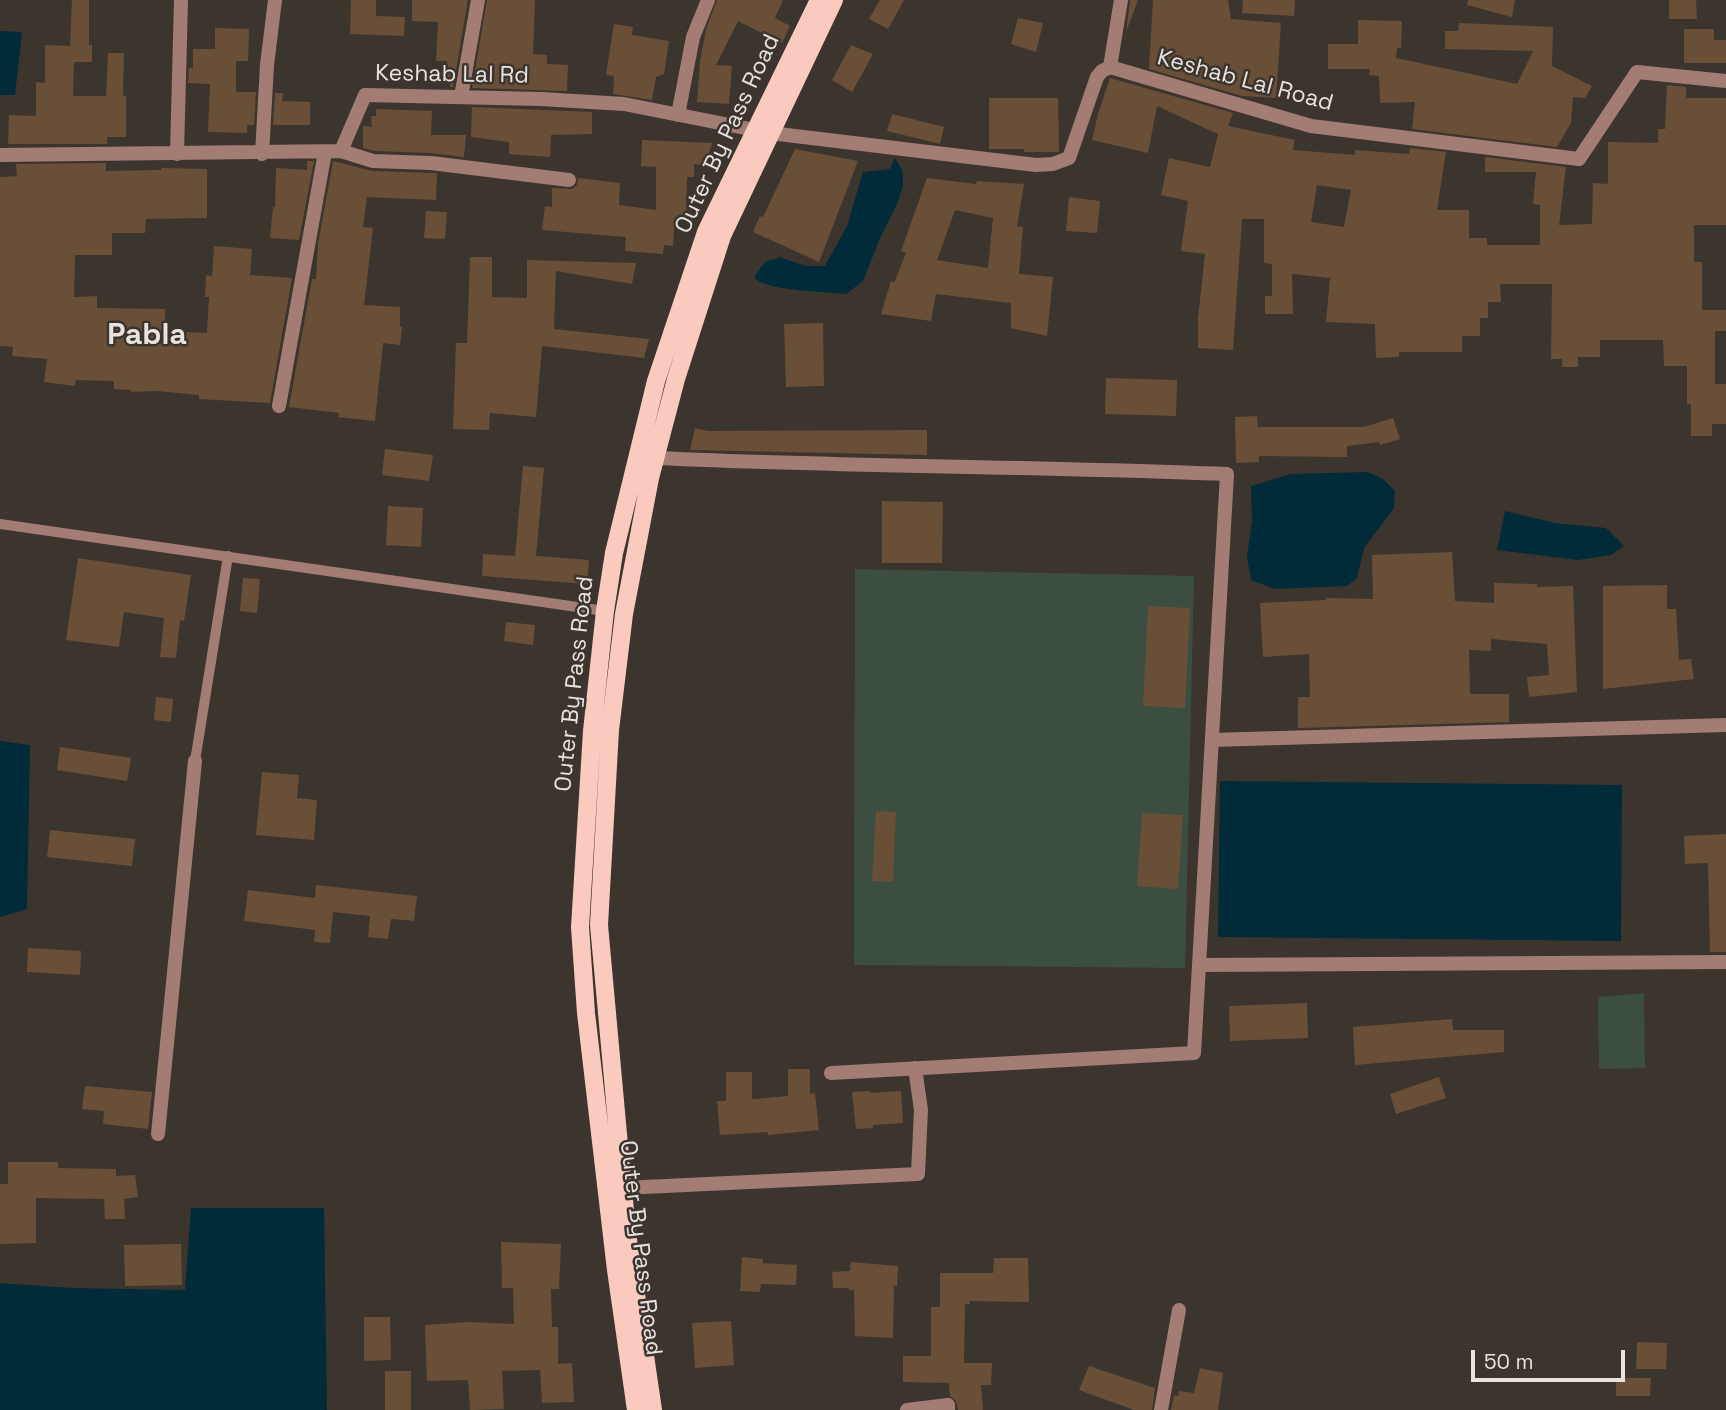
<!DOCTYPE html>
<style>
body{margin:0}
#map{position:relative;width:1726px;height:1410px;overflow:hidden;background:#3c352e;font-family:"Space Grotesk",sans-serif}
canvas{display:block}
.scale{position:absolute;left:1471px;top:1350px;width:154px;height:32px;box-sizing:border-box;border:4px solid #e8e3df;border-top:0;padding-left:9px;font-size:21px;line-height:24px;white-space:nowrap;color:#e8e3df;-webkit-text-stroke:5px #3c352e;paint-order:stroke}
</style>
<div id="map">
<canvas width="1726" height="1410"></canvas>
<div class="scale">50 m</div>
</div>
<script>
const context = document.querySelector('canvas').getContext('2d');
context.lineJoin = 'round';
function fillPath(path, color) {
  context.fillStyle = color;
  context.fill(path, 'evenodd');
}
function stroke(path, color, width, dash) {
  context.strokeStyle = color;
  context.lineWidth = width;
  context.lineCap = dash ? 'butt' : 'round';
  context.setLineDash(dash || []);
  context.stroke(path);
}
function drawText(font, color, halo, rows, align = 'center') {
  context.font = font + ' "Space Grotesk",sans-serif';
  context.lineWidth = 5;
  context.setLineDash([]);
  context.textBaseline = 'middle';
  context.strokeStyle = halo;
  context.fillStyle = color;
  for (const [text, x, y, turn = 0] of rows) {
    context.save();
    context.translate(x, y);
    context.rotate((+turn || 0) * Math.PI / 180);
    context.textAlign = isNaN(turn) ? turn : align;
    if (halo) context.strokeText(text, 0, 0);
    context.fillText(text, 0, 0);
    context.restore();
  }
}
const green = new Path2D(`
 M855,569L1194,576L1185,968L854,965Z
 M1644,993L1645,1068L1599,1069L1598,997Z`);
const water = new Path2D(`
 M0,31L22,32L15,95H0Z
 M895,158L903,172V186L897,204L881,236L863,281L846,294C827,292 764,291 754,277L765,262L780,257L806,266H825L847,226L863,172L890,169Z
 M1368,472L1383,479L1395,491L1394,508L1364,548L1357,578L1347,586L1275,589L1251,580L1247,557L1252,521L1251,486L1291,474Z
 M1505,511L1555,523L1606,528L1624,546L1611,555L1578,560L1497,550Z
 M0,741L30,745L27,909L0,917Z
 M1220,781L1622,785L1621,941L1218,937Z
 M191,1208H324L327,1410H0V1283L72,1288L185,1290Z`);
const building = new Path2D(`
 M72,0H89V45H92V62H74L73,96H106L108,53H124L123,96H126V137H107V144H8L9,115L36,116V82L45,83V45L70,46Z
 M351,0H376V16L405,17L404,36L350,34Z
 M412,0H468L453,87H450V78H447V61H436L438,22L412,21Z
 M487,0H535L533,54L547,55V64L568,65L567,91L472,88Z
 M717,0H783L775,18L790,26L782,43L738,21L716,65L732,66L729,104L697,102L700,62L706,29Z
 M880,0H904L888,29L869,19Z
 M1130,0H1138L1126,32L1130,2Z
 M1153,0H1228L1231,19L1281,23L1276,98L1242,96L1149,69Z
 M1243,0H1295L1294,16L1242,13Z
 M1468,0H1515L1512,17L1467,5Z
 M1669,0H1696L1697,19H1669Z
 M1018,18L1043,23L1036,52L1011,44Z
 M1358,20L1402,21L1401,48H1397L1396,58L1517,84L1533,51L1445,49V31H1458L1459,23L1553,27L1552,66L1592,86L1585,98L1573,97L1571,123L1557,147L1412,129L1415,102L1380,103L1379,76L1369,75L1370,69H1328V44H1358Z
 M614,24L633,27L632,35L669,41L664,74L656,77L652,100L613,94L614,76L606,75Z
 M215,28L249,29L248,61H236V92H256L254,125H247V133L208,132L210,84L188,83L189,68H193V49H215Z
 M1684,29H1714V40H1726V63H1684Z
 M851,45L873,54L852,92L832,80Z
 M1110,78L1233,113L1228,126L1295,140L1293,150L1355,155V150L1409,154L1410,148L1446,152L1437,210H1469V238H1487V245H1540V205L1533,204L1536,172H1485V157L1566,167L1559,225L1592,224L1593,183L1608,184V142L1658,143V129H1665L1667,85L1686,87V98H1726V225H1694V262H1702V310H1726V331H1715V384H1726V424H1712V436H1691V404H1687V366H1664L1663,340H1600V357H1578V367H1562V359H1551L1552,284H1500L1501,302H1488V318H1480V336H1462V352H1399V357L1376,358L1375,324L1326,322L1330,278L1292,274L1293,314H1265V296H1272V264L1264,263V219H1242L1233,350L1198,348V318L1205,254L1181,251L1188,201L1161,195L1169,158L1210,167L1218,134L1157,106L1148,153L1092,140L1098,114ZM1317,185L1351,190L1344,227L1311,222Z
 M275,93H283L282,101L310,102V125H273Z
 M989,98H1058L1059,152H1024V149H989Z
 M472,107L592,112V134L551,135L550,157L509,154V142L471,137Z
 M376,109L432,111L431,135H466L464,157L431,153L375,151L363,148V126L372,127L371,116H376Z
 M892,114L944,127L940,144L887,131Z
 M642,140L712,143L705,166L694,164V177H687L686,217H675L673,246L664,245L663,254L625,251L626,237L542,230L545,206L552,207V188L572,189L577,185L578,178L620,183L619,205L656,210V167L641,166Z
 M795,149L858,161L819,262L753,232L760,216L763,217Z
 M307,161H314L299,240L270,238L273,207H275L276,168L307,170Z
 M333,161L372,171L437,173L436,200L367,197L363,227L373,228L364,305L400,307V327H402L400,345L383,343L375,421L338,417L339,413L289,407L312,279H316L318,244Z
 M106,163V171L161,170V168L207,169V218L146,219L145,233H112V255H75L74,297L97,296V308L165,309V331L207,333L209,297H205L206,275L212,276L214,246L252,249L250,275L292,278L270,403L199,399V395L157,391L131,392V390L114,389V381L76,380L75,386L44,382L47,359L12,356L13,347L0,346V177L17,176L16,164Z
 M927,178L976,184L977,181L1024,184L1017,226L1023,227L1019,274L1053,277L1047,336L1011,328V303L936,294L931,321L881,314L891,281L894,283L906,253L901,251ZM955,210L993,218L988,268L937,260Z
 M1069,197L1100,201L1097,233L1066,231Z
 M426,211L447,212L445,239L424,238Z
 M470,257H492V297L527,298V260L636,263L632,284L556,271L554,329L649,339L644,358L542,346L536,417L490,413L489,430L453,429L456,343H467Z
 M823,323L824,386L786,387L784,324Z
 M1106,378L1177,380L1176,416L1105,414Z
 M1257,416L1258,427H1364L1393,418L1400,439L1380,445L1379,442L1347,446V457L1259,456V462L1236,463L1235,417Z
 M695,428L708,431L927,430V455L690,450Z
 M385,449L433,455L429,481L382,475Z
 M523,466L544,468L536,556L589,560L587,584L482,576L483,554L515,556Z
 M882,501L943,502L942,563H882Z
 M388,506L423,508L421,547L386,545Z
 M1452,552L1455,601L1494,603V583L1537,584V587L1573,586L1577,692L1529,697L1527,677L1549,675L1547,644L1491,639V651L1469,650L1470,694H1509V722L1298,728V697H1310L1309,654L1263,657L1260,603L1326,600V598L1373,599L1372,555Z
 M78,558L191,575L184,621L180,620L176,658L160,657L164,618L124,612L119,647L66,640Z
 M243,578L260,579L257,613L240,611Z
 M1667,585V609H1676L1679,660L1691,659L1694,679L1603,689V586Z
 M1148,606L1190,608L1185,708L1143,706Z
 M506,622L535,625L533,645L504,641Z
 M156,697L173,699L171,722L154,720Z
 M60,747L131,758L127,781L57,770Z
 M262,772L299,775L297,798L317,800L314,840L256,835Z
 M876,811L896,812L893,882L872,881Z
 M1142,813L1183,815L1178,889L1137,886Z
 M50,830L135,839L132,866L47,857Z
 M1726,834V952H1710L1708,863L1685,864L1684,836Z
 M316,885L417,896L414,921L391,919L388,939L368,937L370,916L333,912L330,943L314,942L315,930L244,921L248,890L315,898Z
 M28,948L81,951L80,975L27,972Z
 M1307,1003L1308,1038L1230,1041L1229,1006Z
 M1452,1019L1453,1030H1504V1052L1355,1065L1353,1027Z
 M788,1069H810V1094L815,1093L819,1130L768,1135V1132L720,1135L717,1101H726V1072H752V1099H755L788,1096Z
 M1439,1077L1446,1098L1396,1114L1390,1094Z
 M85,1086L152,1092L148,1129L103,1124L104,1111L82,1109Z
 M870,1091V1093L901,1091L903,1123L873,1125V1128L856,1129L852,1092Z
 M8,1162H58V1168L116,1169V1176L135,1175L138,1197L124,1199L125,1219H105L104,1199L36,1198V1243L0,1244V1184H8Z
 M501,1242L561,1244L559,1289H551L552,1327H558V1364L572,1363L574,1402L542,1403L540,1370L502,1371L504,1409L470,1410L468,1380L427,1381L425,1325L468,1322L514,1324L513,1288H502Z
 M181,1244L182,1285L125,1286L124,1245Z
 M742,1257L763,1259V1263L797,1265L796,1285L761,1284L760,1292L740,1291Z
 M994,1258H1028L1029,1302L970,1301V1304H965L964,1363H992L991,1385H981L983,1410H958L956,1401L950,1396L949,1383L903,1382V1356H931V1307H940V1273H993Z
 M851,1262L898,1266L897,1286H894L893,1338L855,1336L854,1290H849V1288H833L832,1272L850,1271Z
 M364,1317H390L391,1360L364,1361Z
 M731,1321L734,1365L695,1368L692,1323Z
 M1637,1342L1667,1343L1666,1369H1636Z
 M1089,1366L1155,1388L1152,1410H1134L1079,1390Z
 M1200,1368L1223,1373L1218,1410H1171L1174,1395L1178,1396L1179,1391L1194,1393Z
 M385,1371H411V1410H385Z
 M1616,1378H1651L1650,1396H1616Z`);
const lane = new Path2D(`
 M0,524L605,611
 M195,761L228,556`);
const street = new Path2D(`
 M1110,67L1121,0
 M461,97L478,0
 M678,115L693,37L708,0
 M341,151L373,161L431,163L569,180
 M177,154L181,0
 M262,154L267,65L275,0
 M0,155L341,151L365,95L541,99L624,104L770,133L1036,165L1053,164L1069,158L1097,77L1102,71L1110,67L1311,126L1579,159L1637,72L1726,81
 M279,406L325,152
 M657,458C847,467 1037,466 1227,474L1194,1053L831,1073
 M1212,740L1726,725
 M1199,965L1726,962
 M158,1134L195,761
 M623,1188L918,1174L921,1110L915,1068
 M907,1410L948,1405V1410
 M1161,1410L1179,1310`);
const primary = new Path2D(`
 M636,1410L616,1270L586,1013L580,927L592,731L605,611L614,553L656,381L706,232L819,0
 M653,1410L627,1233L599,925L610,730L624,614L650,478L676,379L722,236L834,0`);
const streetNames = [
 ["Keshab Lal Rd",452,75,1],
 ["Keshab Lal Road",1245,81,15],
 ["Outer By Pass Road",728,134,-65],
 ["Outer By Pass Road",575,684,-84],
 ["Outer By Pass Road",640,1248,83]
];
const districtNames = [
 ["Pabla",147,336]
];
fillPath(green, '#3b4e40');
fillPath(water, '#012b38');
fillPath(building, '#694f37');
stroke(lane, '#a37d74', 10);
stroke(street, '#a37d74', 14);
stroke(primary, '#facabf', 18);
drawText('23px', '#e8e3df', '#3c352e', streetNames);
drawText('bold 30px', '#e8e3df', '#3c352e', districtNames);
</script>
